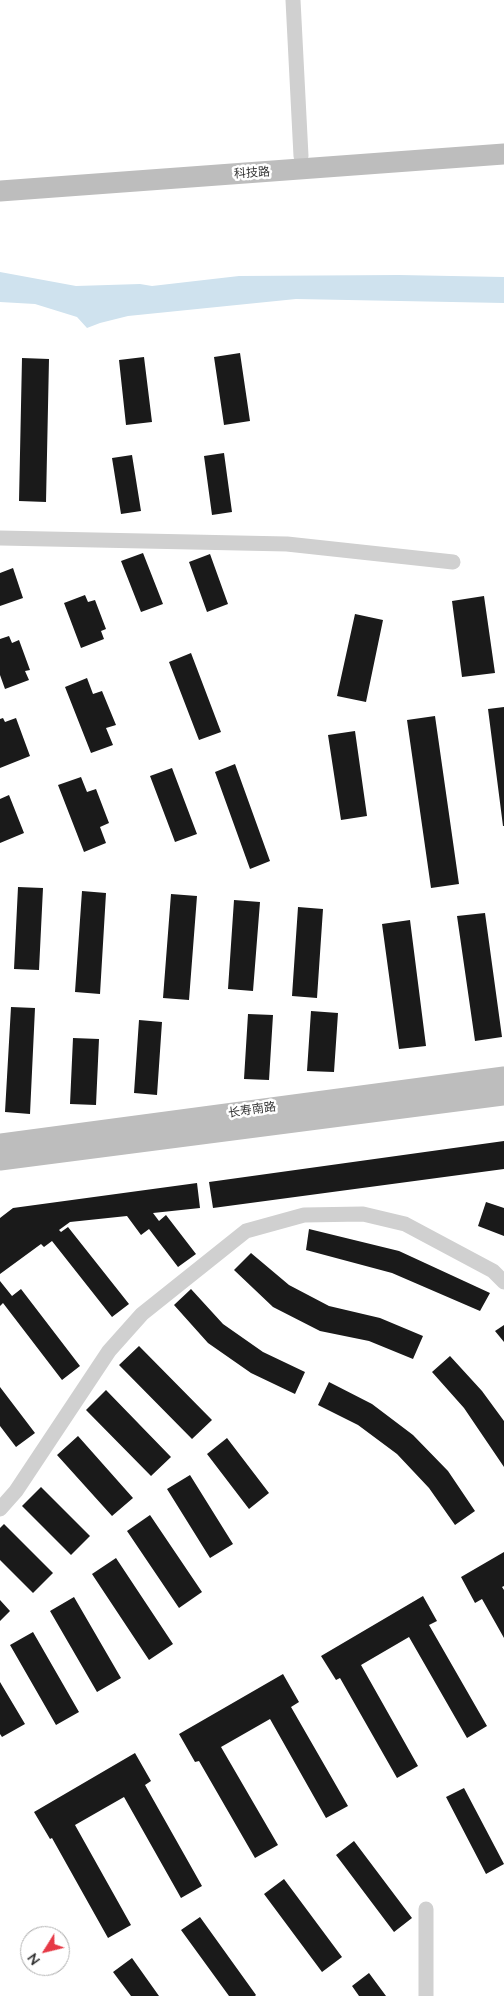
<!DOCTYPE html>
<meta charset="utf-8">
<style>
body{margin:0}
#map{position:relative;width:504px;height:1996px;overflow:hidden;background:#fff;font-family:Mulish,sans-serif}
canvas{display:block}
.north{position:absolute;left:20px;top:1926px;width:50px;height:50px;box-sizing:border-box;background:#fff;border:1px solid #adadad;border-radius:50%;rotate:234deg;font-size:14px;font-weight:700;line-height:20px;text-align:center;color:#333}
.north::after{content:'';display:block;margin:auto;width:18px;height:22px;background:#e63946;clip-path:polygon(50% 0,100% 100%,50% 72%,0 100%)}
</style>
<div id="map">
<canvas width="504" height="1996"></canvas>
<div class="north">N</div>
</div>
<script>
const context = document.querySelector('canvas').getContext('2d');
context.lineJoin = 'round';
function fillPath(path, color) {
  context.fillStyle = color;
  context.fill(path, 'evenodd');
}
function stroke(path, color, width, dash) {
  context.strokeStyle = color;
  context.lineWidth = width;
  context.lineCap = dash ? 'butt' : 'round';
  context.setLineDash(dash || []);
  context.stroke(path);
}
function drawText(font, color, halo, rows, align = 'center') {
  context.font = font + ' Mulish,"Noto Sans SC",sans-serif';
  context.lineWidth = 5;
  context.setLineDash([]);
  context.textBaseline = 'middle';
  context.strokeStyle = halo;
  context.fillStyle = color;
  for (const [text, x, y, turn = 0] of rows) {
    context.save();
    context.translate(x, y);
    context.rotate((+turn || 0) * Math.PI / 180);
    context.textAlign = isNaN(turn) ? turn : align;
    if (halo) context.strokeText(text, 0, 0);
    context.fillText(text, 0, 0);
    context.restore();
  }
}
const water = new Path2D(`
 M0,272L76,286L140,284L152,286L239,276L399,275L504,277V303L296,299L128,316L100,323L87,328L77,317L35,304L0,302Z`);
const building = new Path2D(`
 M240,353L250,421L224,425L214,357Z
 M144,357L152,422L126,425L119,360Z
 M22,358L49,359L46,502L19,501Z
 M224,453L232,512L212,515L204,456Z
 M132,455L141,511L121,514L112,458Z
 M143,553L163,604L141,612L121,561Z
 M210,554L228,604L207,612L189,562Z
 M13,568L23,598L0,606V573Z
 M85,595L88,602L95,600L106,629L101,631L104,639L81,648L64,603Z
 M484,596L495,673L462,677L452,601Z
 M355,614L383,620L366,702L337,696Z
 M9,636L12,643L19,640L30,670L25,671L29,680L5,689L0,675V639Z
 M191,653L221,732L199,740L169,662Z
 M87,678L93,694L102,691L116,725L106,728L113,745L91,753L65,687Z
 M504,707V826H503L488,709Z
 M435,716L459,884L431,888L407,720Z
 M3,718L5,722L16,718L30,756L0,768V719Z
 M355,731L367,816L341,820L328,735Z
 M235,764L270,861L250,869L215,772Z
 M172,768L197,834L175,842L150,776Z
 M81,777L87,792L96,789L109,823L100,827L106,843L84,852L58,785Z
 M9,795L24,833L0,843V799Z
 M18,887L43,888L39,970L14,969Z
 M82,891L106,893L100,994L75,992Z
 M171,894L197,896L189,1000L163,998Z
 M234,900L260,902L253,991L228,989Z
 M298,907L323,909L317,998L292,996Z
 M485,913L502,1037L475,1041L457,916Z
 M410,920L426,1046L399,1049L382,924Z
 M11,1007L35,1008L30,1114L5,1112Z
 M311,1011L338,1013L334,1072L307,1071Z
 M248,1014L273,1015L269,1080L244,1079Z
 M139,1020L162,1022L157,1095L134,1093Z
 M73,1038L99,1039L96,1105L70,1104Z
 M504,1141V1169L213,1208L209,1182Z
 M197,1183L200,1208L153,1213L159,1221L166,1215L196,1254L178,1267L149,1229L141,1235L127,1216L70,1222L59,1230L61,1232L68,1227L129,1304L112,1317L52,1241L44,1247L41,1244L0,1274V1218L13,1208Z
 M486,1202L504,1208V1236L478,1226Z
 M309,1229L399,1251L490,1293L480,1311L392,1273L306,1250Z
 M251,1253L289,1285L329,1306L380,1318L423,1336L413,1359L369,1341L320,1331L273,1307L234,1270Z
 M0,1281L12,1296L21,1289L80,1366L62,1380L3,1303L0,1306Z
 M191,1289L223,1324L263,1352L305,1372L295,1394L251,1373L208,1343L174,1305Z
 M504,1325V1342L495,1331Z
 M139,1346L212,1420L192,1439L119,1365Z
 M450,1356L482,1391L504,1421V1467L464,1408L432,1372Z
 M329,1382L372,1404L413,1435L448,1471L475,1511L455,1525L429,1488L397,1454L358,1425L318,1405Z
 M0,1387L35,1433L16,1447L0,1426Z
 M106,1390L171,1457L151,1476L86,1410Z
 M78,1436L133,1498L112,1516L57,1455Z
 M227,1438L269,1493L249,1509L207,1454Z
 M190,1475L233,1544L210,1558L167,1489Z
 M41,1487L90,1536L71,1555L22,1506Z
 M150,1515L202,1592L179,1608L127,1531Z
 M4,1524L53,1573L33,1593L0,1560V1528Z
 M504,1552V1586L502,1587L504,1590V1638L482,1599L475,1603L461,1577Z
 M116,1558L173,1644L149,1660L92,1574Z
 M423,1596L437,1621L429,1625L487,1726L467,1738L409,1637L361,1665L418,1766L397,1778L340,1678L336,1680L321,1656Z
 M74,1597L121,1678L97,1692L50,1611Z
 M0,1600L10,1611L0,1621Z
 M33,1632L79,1712L56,1725L10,1645Z
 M283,1674L299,1702L291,1707L348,1806L326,1818L270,1719L221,1747L278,1845L255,1858L199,1761L195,1762L179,1734Z
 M0,1682L25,1724L2,1737L0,1734Z
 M135,1753L151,1781L145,1785L202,1886L181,1898L124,1797L75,1825L131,1925L108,1938L52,1838L50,1839L34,1812Z
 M464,1788L504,1864L486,1874L446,1797Z
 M354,1841L412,1918L394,1932L336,1855Z
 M284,1879L342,1957L322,1972L264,1894Z
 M200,1917L256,1995L255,1996H229L181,1930Z
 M132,1958L159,1996H131L113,1972Z
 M369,1973L386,1996H359L352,1986Z`);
const minor = new Path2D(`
 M293,0L301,156
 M0,538L287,544L453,562
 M0,1509L16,1491L109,1351L142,1314L246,1231L304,1215L363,1214L405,1224L493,1271L504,1282
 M426,1996V1909`);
const secondary = new Path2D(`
 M0,191L504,154
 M0,1144L504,1077
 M0,1160L504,1095`);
const streetNames = [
 ["科技路",252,173,-4],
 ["长寿南路",252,1110,-8]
];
fillPath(water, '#cfe2ee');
fillPath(building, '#1a1a1a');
stroke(minor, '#d0d0d0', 15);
stroke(secondary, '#bdbdbd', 21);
drawText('12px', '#333', '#fff', streetNames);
</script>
